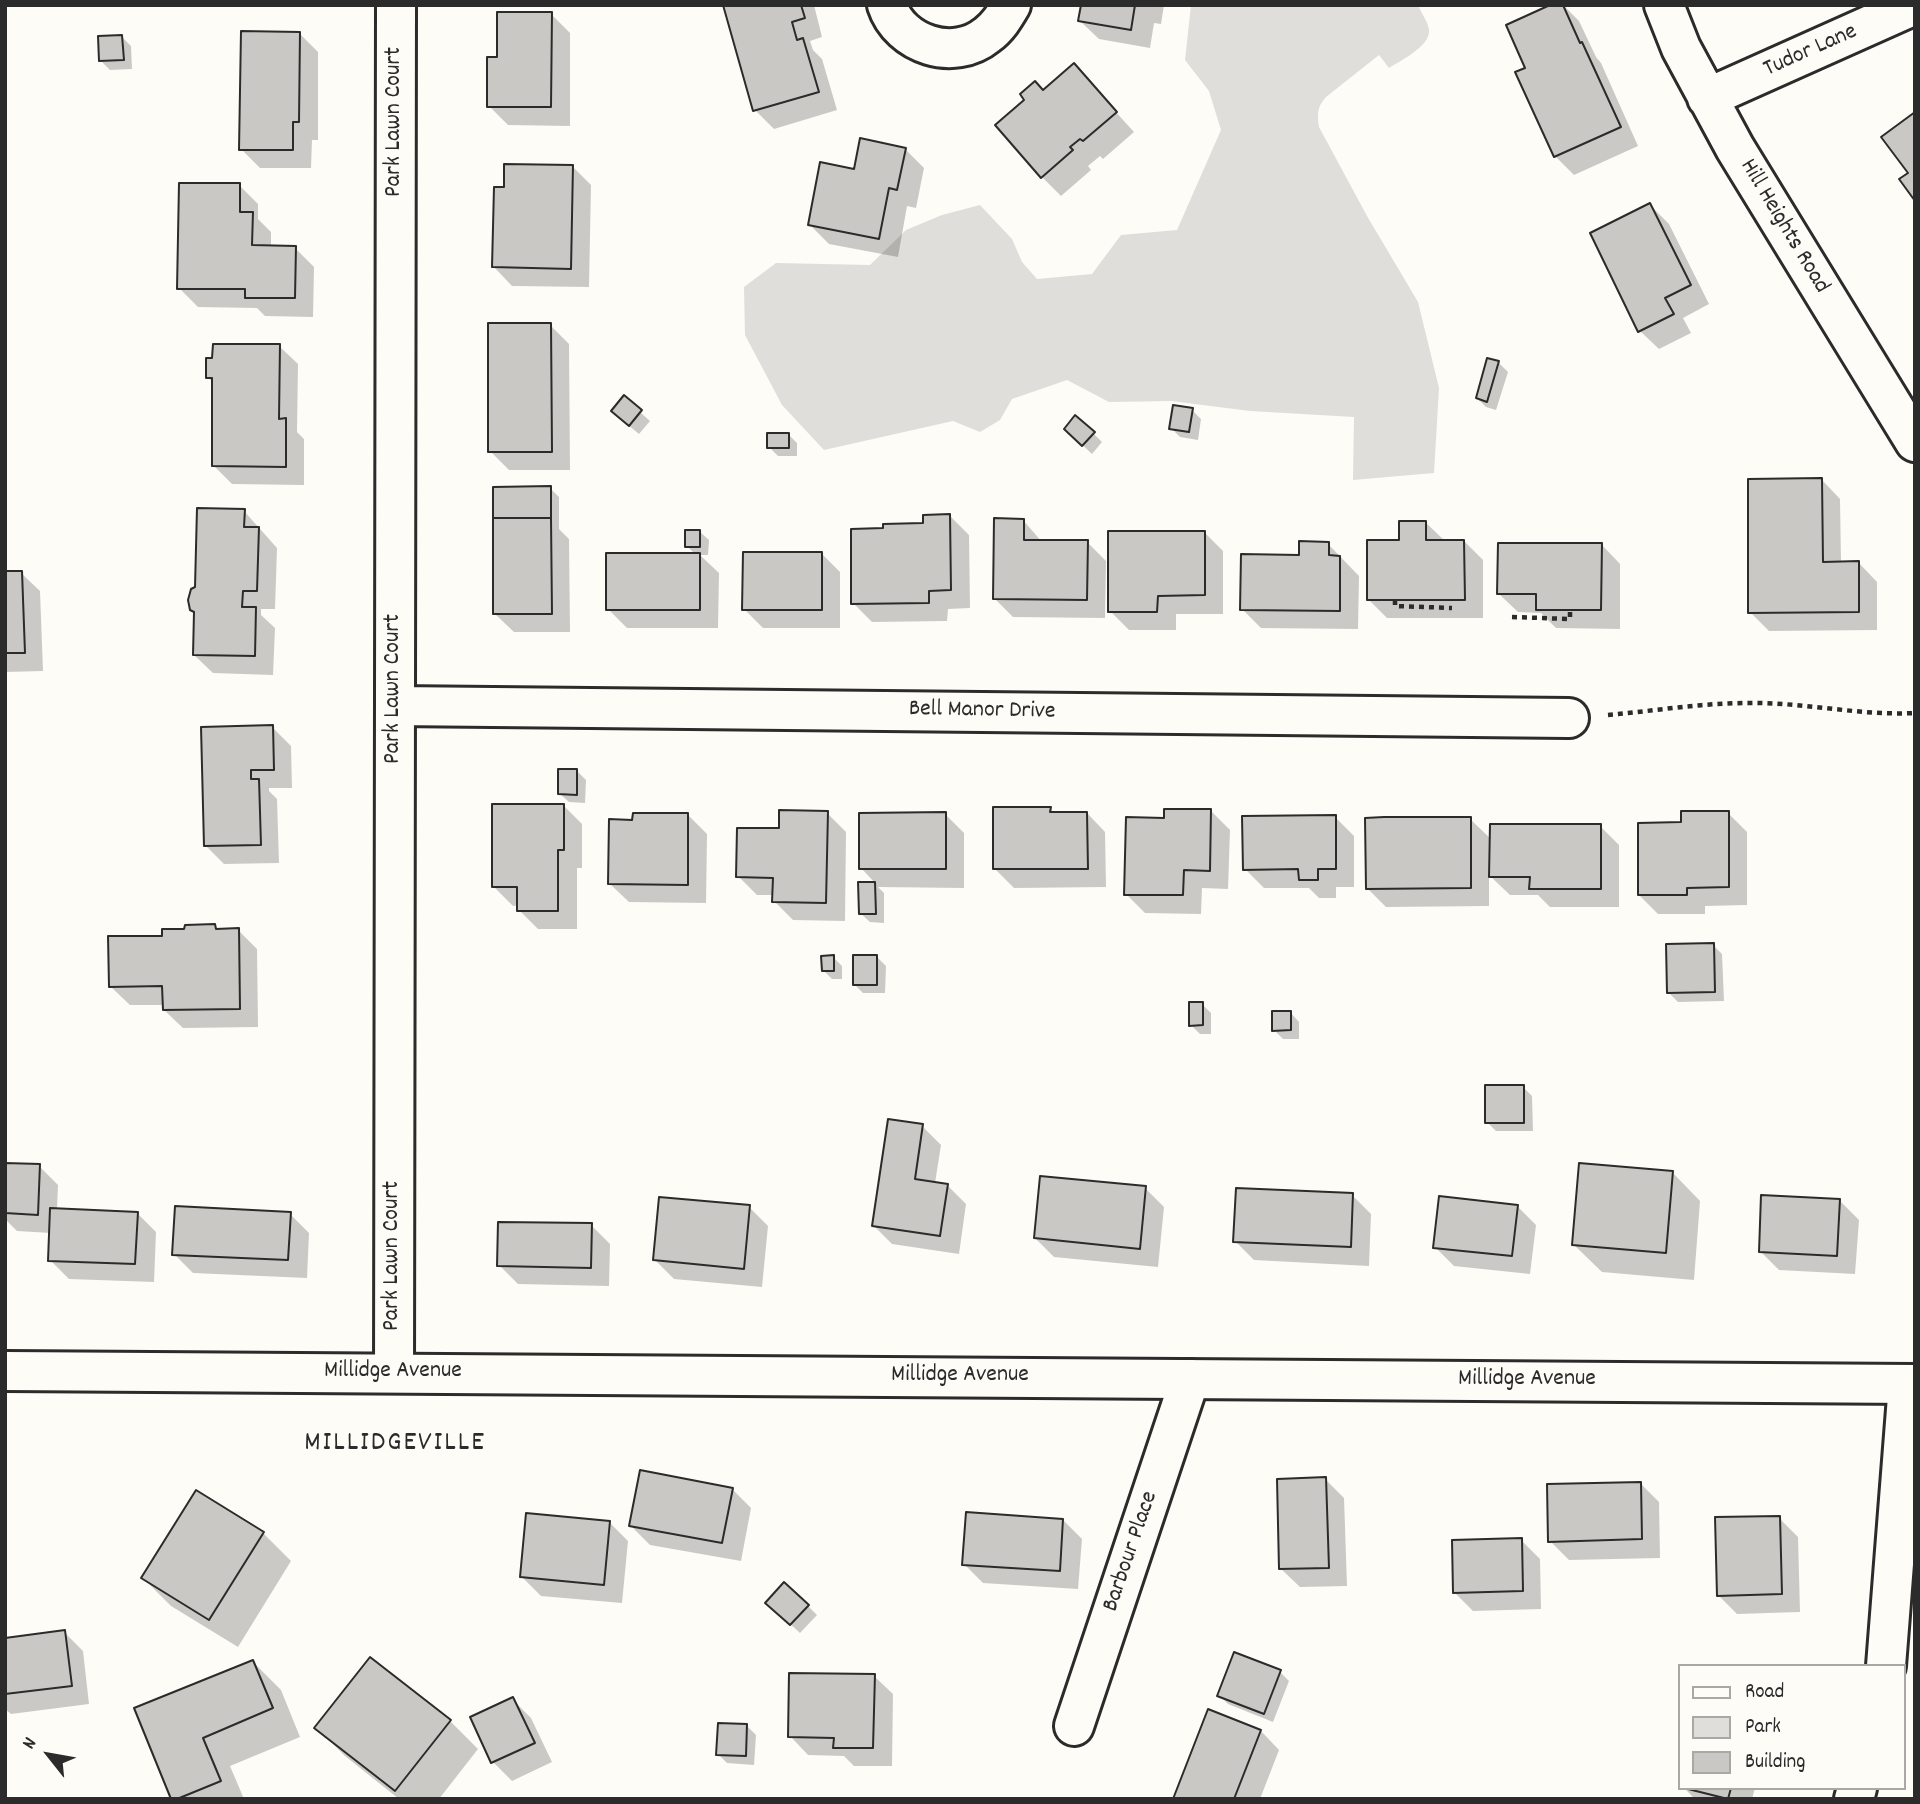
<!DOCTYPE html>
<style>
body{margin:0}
#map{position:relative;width:1920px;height:1804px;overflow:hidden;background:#fdfcf7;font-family:Dekko,sans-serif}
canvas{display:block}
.frame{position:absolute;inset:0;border:7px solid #2b2b2b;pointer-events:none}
.legend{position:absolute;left:1678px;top:1664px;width:228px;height:126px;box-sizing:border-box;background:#fdfcf7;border:2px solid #a9a8a5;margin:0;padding:9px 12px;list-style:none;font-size:21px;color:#2b2b2b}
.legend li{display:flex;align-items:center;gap:14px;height:35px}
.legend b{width:35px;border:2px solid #a9a8a5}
.north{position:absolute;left:14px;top:1720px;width:70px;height:70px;-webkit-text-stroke:5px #fdfcf7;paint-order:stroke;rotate:301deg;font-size:19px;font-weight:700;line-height:28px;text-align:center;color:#2b2b2b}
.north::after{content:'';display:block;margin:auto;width:24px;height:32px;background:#2b2b2b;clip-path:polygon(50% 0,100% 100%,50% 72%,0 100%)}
</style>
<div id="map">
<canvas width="1920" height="1804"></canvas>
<div class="frame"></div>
<ul class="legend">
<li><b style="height:9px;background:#fdfcf7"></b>Road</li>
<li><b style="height:19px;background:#dfdeda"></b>Park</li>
<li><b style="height:19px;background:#c9c8c4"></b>Building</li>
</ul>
<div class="north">N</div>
</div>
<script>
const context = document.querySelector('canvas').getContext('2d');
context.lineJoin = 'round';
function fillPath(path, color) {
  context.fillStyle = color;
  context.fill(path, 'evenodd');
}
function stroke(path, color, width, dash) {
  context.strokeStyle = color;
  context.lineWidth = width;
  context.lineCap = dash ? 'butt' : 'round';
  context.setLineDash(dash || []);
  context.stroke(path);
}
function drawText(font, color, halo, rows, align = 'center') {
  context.font = font + ' Dekko,sans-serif';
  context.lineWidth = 5;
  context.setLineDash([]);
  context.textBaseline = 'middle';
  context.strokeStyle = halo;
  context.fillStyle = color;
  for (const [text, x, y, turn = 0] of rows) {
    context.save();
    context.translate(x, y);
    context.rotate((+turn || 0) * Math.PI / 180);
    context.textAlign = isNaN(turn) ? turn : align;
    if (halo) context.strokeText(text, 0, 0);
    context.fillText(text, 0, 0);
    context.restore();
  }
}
const green = new Path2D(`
 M1191,5H1418C1421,13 1429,23 1429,31C1430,46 1400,61 1389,68L1379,55L1326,97C1317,107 1317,114 1319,127L1367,216L1418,302L1439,388L1434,473L1353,480L1354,417L1250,411L1171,401L1109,402L1067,380L1012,399L1000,420L980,432L953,421L824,450L782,405L745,335L744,287L776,263L870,265L906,230L942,215L980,205L1012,239L1022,262L1037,279L1092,274L1121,235L1177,230L1221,130L1209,91L1185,60Z`);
const shadow = new Path2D(`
 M725,5H814L822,37L810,41L813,50L822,59L837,110L774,129L755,110Z
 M1083,5H1164L1161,24L1154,23L1150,48L1099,39L1080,21Z
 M1554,5H1563L1579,21L1596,57L1601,63L1638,146L1574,175L1555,156L1527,69Z
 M551,14L570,33V126L508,125L489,106L498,59Z
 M299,33L318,52V140H312L311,168H260L241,149Z
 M122,37L131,46L132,69L110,70L101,61Z
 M1074,66L1134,132L1103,159L1100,156L1088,166L1091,170L1061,196L1042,177L1026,100L1044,92Z
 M905,149L924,168L916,208L907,206L898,257L829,244L810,225L856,171Z
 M572,166L591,185L589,287L512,286L494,267L506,189Z
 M239,185L258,204V219L271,232V247L295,248L314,267L313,317L265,316L257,308L198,307L179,288Z
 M1650,205L1669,224L1709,304L1683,318L1691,333L1659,349L1640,331Z
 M550,325L569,344L570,470H509L490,451Z
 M279,346L298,364L297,432L304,439V485L232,484L213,465L214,384L208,377Z
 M1499,363L1508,372L1496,410L1486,407L1477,398Z
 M624,398L650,421L639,434L622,420Z
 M1192,410L1201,419L1198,440L1180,437L1171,428Z
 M1093,433L1102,442L1092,454L1075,438Z
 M788,434L797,443V456H778L769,447Z
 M1822,480L1840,499L1841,563H1859L1877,582V630L1769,631L1750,612Z
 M550,488L559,497V529L569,539L570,632H514L495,614Z
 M244,511L277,548L275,609H261V615L275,628L273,675L213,673L194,655Z
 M950,516L969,535L970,608L948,609L947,621L872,622L853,603L925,525Z
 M1023,520L1042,542H1087L1106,561L1105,618L1013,617L994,598Z
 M1425,522L1445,541H1464L1483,560V618H1387L1368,599L1401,542Z
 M699,531L709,540L708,555H700L719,573L718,628H627L608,609L696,555L687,546Z
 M1204,532L1223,551V614H1176V630H1129L1110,611Z
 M1328,544L1359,576L1358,629L1261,628L1242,609Z
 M1602,545L1620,564V629L1556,628L1541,613L1518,612L1499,594Z
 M821,553L840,572V628H763L744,609Z
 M5,573H21L40,591L43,671L5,672Z
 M272,727L291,746L292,788H269V791L277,799L279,863L224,864L206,846Z
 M577,771L586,780L585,803L569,802L559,793Z
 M563,805L582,824V868H577V929H538L519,910V905L513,906L494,887Z
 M1050,808L1055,814L1087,813L1105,832L1106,887L1014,888L995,869Z
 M1211,811L1230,830L1228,889L1202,888L1201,914L1145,913L1126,894L1165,820Z
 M827,813L846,832L845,921L793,920L774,901V895H757L738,876Z
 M1728,813L1747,832V905L1705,906V914H1658L1639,895L1683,824Z
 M945,814L964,833V888L878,887L884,893V923L870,922L860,913V884H876L861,868Z
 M688,815L707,834L706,903L629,902L610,884L634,821Z
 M1335,817L1354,836V887H1336V898H1319L1309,888H1264L1245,869Z
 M1470,819L1492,840L1600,826L1619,845V907H1550L1538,895H1510L1489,875V906L1386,907L1367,888Z
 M215,926L220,931L238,930L257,949L258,1027L183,1028L164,1010V1005H130L111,987L164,937Z
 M1713,945L1722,954L1724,1001L1678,1002L1669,993Z
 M833,957L842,966V979H832L823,970Z
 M877,957L886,966L885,993H863L854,984Z
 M1202,1004L1211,1013V1034H1200L1191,1025Z
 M1290,1012L1299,1022V1039H1283L1274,1030Z
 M1523,1087L1532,1096L1533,1131H1496L1487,1122Z
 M922,1126L941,1145L935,1183L947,1185L966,1204L959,1254L892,1244L873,1225Z
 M5,1165L39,1166L58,1185L57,1210L137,1213L156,1232L154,1282L69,1279L50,1260L51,1233L17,1231L5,1219Z
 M1672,1172L1700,1201L1694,1280L1602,1272L1573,1244Z
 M1145,1188L1164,1207L1158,1267L1054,1257L1035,1238Z
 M1352,1195L1371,1214L1369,1266L1254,1260L1235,1241Z
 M1840,1201L1859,1220L1855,1274L1779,1270L1760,1251Z
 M1517,1206L1536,1225L1530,1274L1454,1266L1435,1247Z
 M749,1207L768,1226L762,1287L674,1279L655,1260Z
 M290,1214L309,1233L307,1278L193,1273L174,1254Z
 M591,1225L610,1244L609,1286L518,1284L499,1265Z
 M1325,1479L1344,1498L1347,1586L1300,1587L1281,1569Z
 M1641,1484L1659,1502L1660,1558L1569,1560L1550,1541Z
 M732,1489L751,1508L741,1561L650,1545L631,1526Z
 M1779,1518L1798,1537L1800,1612L1737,1614L1718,1595Z
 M1063,1520L1082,1539L1078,1589L983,1583L964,1564Z
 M609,1522L628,1541L622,1603L541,1596L522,1577Z
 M263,1533L291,1561L238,1647L171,1606L143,1578Z
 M1521,1540L1540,1559L1541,1609L1473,1611L1454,1592Z
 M808,1606L817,1615L800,1633L776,1611Z
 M64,1632L83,1651L89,1704L11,1714L5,1709V1639Z
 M253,1662L281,1690L300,1737L230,1766L244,1799H173L137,1709Z
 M1280,1672L1289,1681L1273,1722L1228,1704L1219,1695Z
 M874,1676L893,1694L892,1766H854L844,1756L808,1755L790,1736Z
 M512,1699L531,1718L552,1762L512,1781L493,1762L472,1718Z
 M450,1721L478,1749L439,1799H399L345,1756L317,1728Z
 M747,1726L756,1735L754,1765L727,1763L718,1754Z
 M1261,1731L1279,1750L1260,1799H1175Z
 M1684,1788H1755L1752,1799H1695Z`);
const building = new Path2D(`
 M723,5H801L805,18L792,22L797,40L803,38L819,92L753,111Z
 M1081,5H1135L1131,30L1078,21Z
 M1550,5H1563L1580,43L1582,42L1621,127L1554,157L1515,72L1525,68L1506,25Z
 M497,12H552L551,107H487V57H497Z
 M241,31L300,32L299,122H293V150H239Z
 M122,35L124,60L99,61L98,36Z
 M1074,63L1117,112L1083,141L1080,139L1070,147L1073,150L1041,178L995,125L1024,100L1020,94L1035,81L1043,90Z
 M1915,112V201L1899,179L1908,173L1881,137Z
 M860,138L906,148L897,190L889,188L879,239L808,225L820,162L854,169Z
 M504,164L573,165L571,269L492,267L494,187H504Z
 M179,183H240V212H253L252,245L296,246L295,298H245V289H177Z
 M1650,203L1691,285L1665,298L1674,314L1638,332L1590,233Z
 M488,323H551L552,452H488Z
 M213,344H280L279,419L286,418V467L212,466V378H206V358H212Z
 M1487,358L1499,361L1487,402L1476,398Z
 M624,395L642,410L629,426L611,411Z
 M1173,405L1193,408L1189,432L1169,429Z
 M1075,415L1095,432L1082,446L1064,429Z
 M767,433H789V448H767Z
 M1822,478L1823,562L1859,561V612L1748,613V479Z
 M551,486V518H493V487Z
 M197,508L245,509L244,527H259L257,591H243L242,607H256L255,656L193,655L194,612L190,610L188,600L191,589L195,587Z
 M950,514L951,590L929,591V603L851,604V529L883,528V524L923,523V515Z
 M493,518H551L552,614H493Z
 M994,518L1024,519V540H1088L1087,600L993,599Z
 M1399,521H1426V540H1464L1465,600H1367V540H1399Z
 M685,530H700V547H685Z
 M1108,531H1205V595L1158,596L1157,612H1108Z
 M1299,541L1329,542V555L1340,556V611L1240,610L1241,554L1299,555Z
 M1498,543H1602L1601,610H1536V594H1497Z
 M743,552H822V610H742Z
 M606,553H700V610H606Z
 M5,571H22L25,653H5Z
 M273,725L274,770H251V779H259L261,845L204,846L201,727Z
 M558,769H577V795L558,794Z
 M492,804H564V850H558V911H517V887H492Z
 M993,807H1051L1050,812H1087L1088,869H993Z
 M1164,809H1211L1210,871L1184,870L1183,895H1124L1126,817L1164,818Z
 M779,810L828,811L826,903L772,902L773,878L736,877L737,828H779Z
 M1681,811H1729V887L1687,888V895H1638V823L1681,822Z
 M946,812V869H859V813Z
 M633,813H688V885L608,884L609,819L632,820Z
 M1336,815V869H1318V880H1299L1298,869L1243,870L1242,816Z
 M1384,817H1471V888L1366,889L1365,818Z
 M1490,824H1601V889H1529L1530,877H1489Z
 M858,882H875L876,914H859Z
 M215,924L216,929L239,928L240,1009L163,1010L162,986L109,987L108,936H162V929H184L185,925Z
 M1714,943L1715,992L1667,993L1666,944Z
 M834,955V971H822L821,956Z
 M853,955H877V985H853Z
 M1189,1002H1203V1025L1189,1026Z
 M1272,1011H1291V1030L1272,1031Z
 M1485,1085H1524V1123H1485Z
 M888,1119L923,1124L915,1179L948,1184L940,1236L872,1226Z
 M5,1163L40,1164L38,1215L5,1213Z
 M1579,1163L1673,1171L1666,1253L1572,1245Z
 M1040,1176L1146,1186L1140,1249L1034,1238Z
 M1236,1188L1353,1193L1351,1247L1233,1242Z
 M1761,1195L1840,1199L1837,1256L1759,1252Z
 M1439,1196L1518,1205L1512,1256L1433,1248Z
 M659,1197L750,1205L744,1269L653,1260Z
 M175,1206L291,1212L288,1260L172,1255Z
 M50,1208L138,1212L135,1264L48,1261Z
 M498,1222L592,1223L591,1268L497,1266Z
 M640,1470L733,1488L722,1543L629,1526Z
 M1326,1477L1329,1568L1279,1569L1277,1479Z
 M1641,1482L1642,1539L1548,1542L1547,1484Z
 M196,1490L264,1532L209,1620L141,1578Z
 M966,1512L1063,1519L1060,1571L962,1565Z
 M526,1513L610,1521L604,1585L520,1577Z
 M1780,1516L1782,1594L1717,1596L1715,1517Z
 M1522,1538L1523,1591L1453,1593L1452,1540Z
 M784,1582L809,1605L790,1625L765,1603Z
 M65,1630L72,1686L5,1694V1638Z
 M1234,1652L1281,1670L1264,1714L1217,1696Z
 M370,1657L451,1720L395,1791L314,1728Z
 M253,1660L273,1708L203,1738L221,1781L177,1799H171L134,1708Z
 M789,1673L875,1674L873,1748H833L834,1738L788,1737Z
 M513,1697L535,1743L491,1763L470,1717Z
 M1208,1709L1261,1730L1234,1799H1173Z
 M718,1723L747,1724L746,1756L716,1755Z
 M1684,1788H1731L1728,1799Z`);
const path = new Path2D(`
 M1395,600V606L1452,608
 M1512,617L1570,619V610
 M1608,715C1654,711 1701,703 1748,703C1804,702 1859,716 1915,713`);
const minor = new Path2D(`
 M887,5C900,45 954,62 987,35C998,27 1004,17 1011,5
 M1664,5L1681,48L1735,148L1915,442
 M1707,98L1915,5
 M395,706L1569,718
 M394,1373L396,5
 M1886,1666L1908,1384
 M1074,1726L1190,1379
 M1854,1799L1857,1788`);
const tertiary = new Path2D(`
 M5,1371L1915,1384`);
const streetNames = [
 ["Tudor Lane",1811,52,-24],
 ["Park Lawn Court",396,122,-90],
 ["Hill Heights Road",1783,227,59],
 ["Park Lawn Court",395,689,-90],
 ["Bell Manor Drive",982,712,1],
 ["Park Lawn Court",394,1256,-90],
 ["Millidge Avenue",393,1373],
 ["Millidge Avenue",960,1377],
 ["Millidge Avenue",1527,1381],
 ["Barbour Place",1132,1552,-71]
];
const quarterNames = [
 ["MILLIDGEVILLE",395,1445]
];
fillPath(green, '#dfdeda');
fillPath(shadow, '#0003');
fillPath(building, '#c9c8c4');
stroke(building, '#2b2b2b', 2);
stroke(minor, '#2b2b2b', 44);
stroke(tertiary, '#2b2b2b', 44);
stroke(path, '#2b2b2b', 4.5, [5, 5]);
stroke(minor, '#fdfcf7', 38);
stroke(tertiary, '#fdfcf7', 38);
drawText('24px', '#2b2b2b', '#fdfcf7', streetNames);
context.letterSpacing = '2px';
drawText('28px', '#2b2b2b', '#fdfcf7', quarterNames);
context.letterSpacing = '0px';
</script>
